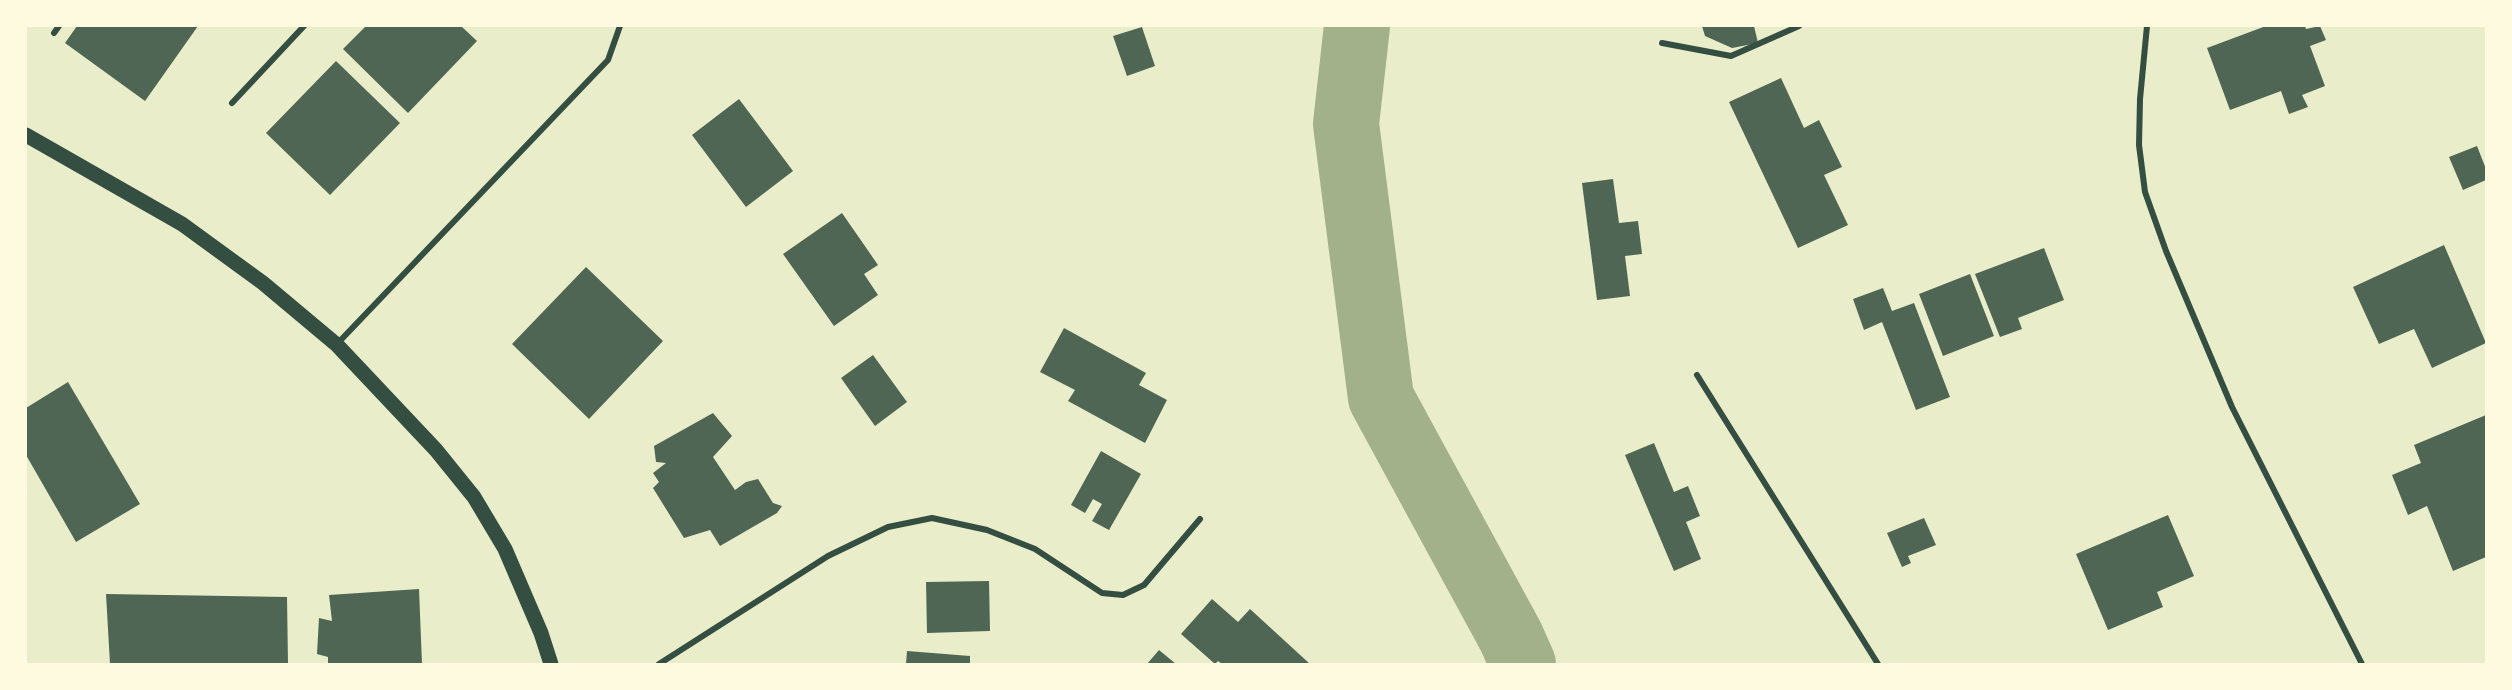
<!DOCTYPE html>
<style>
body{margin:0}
#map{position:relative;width:2512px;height:690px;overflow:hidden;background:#e9edc9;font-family:Mulish,sans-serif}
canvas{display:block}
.frame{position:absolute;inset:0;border:27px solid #fefae0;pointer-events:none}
</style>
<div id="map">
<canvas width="2512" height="690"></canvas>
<div class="frame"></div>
</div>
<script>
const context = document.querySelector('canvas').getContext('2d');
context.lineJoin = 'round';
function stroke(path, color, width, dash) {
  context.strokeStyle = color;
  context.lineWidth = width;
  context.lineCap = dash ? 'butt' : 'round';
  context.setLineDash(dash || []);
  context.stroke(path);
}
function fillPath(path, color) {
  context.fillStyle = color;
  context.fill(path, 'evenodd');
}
const river = new Path2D(`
 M1357,26L1346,124L1381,398L1511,637L1523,664`);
const building = new Path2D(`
 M77,26H198L145,101L65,43Z
 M366,26H461L477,41L408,113L343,49Z
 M1702,26H1754L1758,43L1732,48L1705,36Z
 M2266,26H2305L2306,29L2320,26L2326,40L2310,46L2325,86L2302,95L2308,107L2289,114L2281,91L2230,110L2207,48Z
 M1142,27L1155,66L1127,76L1113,36Z
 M336,61L400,123L330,195L266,133Z
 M1781,78L1804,128L1819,120L1842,167L1824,175L1848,225L1798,248L1729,102Z
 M739,99L793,171L746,207L692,135Z
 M2477,146L2486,169V180L2463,190L2449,157Z
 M1613,179L1619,223L1638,221L1642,254L1625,256L1630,296L1597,300L1582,183Z
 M842,213L878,265L864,274L878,295L834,326L783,254Z
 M2444,245L2486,343L2432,368L2414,329L2379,344L2353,287Z
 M2044,248L2064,300L2018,318L2022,329L2000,337L1975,274Z
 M586,267L663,341L589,419L512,344Z
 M1970,274L1994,336L1943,356L1919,294Z
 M1883,288L1892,311L1914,303L1950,397L1916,410L1882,322L1864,330L1853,299Z
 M1064,328L1146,373L1139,385L1167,400L1145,443L1068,401L1075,390L1040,372Z
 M873,355L907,402L875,426L841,378Z
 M68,382L140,504L76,542L26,455V408Z
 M713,413L732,436L713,457L735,490L746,482L758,479L773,503L782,506L777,513L720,546L710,530L684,538L653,488L659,482L653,473L666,463L656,462L654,446Z
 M2486,415V557L2453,571L2427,506L2408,515L2392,475L2421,463L2414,445Z
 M1654,443L1674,492L1688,486L1700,516L1686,522L1701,559L1674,571L1625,455Z
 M1101,451L1141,474L1109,530L1092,521L1102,504L1093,499L1085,513L1071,505Z
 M2168,515L2194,576L2157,592L2163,607L2108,630L2076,554Z
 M1924,518L1936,545L1908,556L1911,563L1902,567L1887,533Z
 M989,581L990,631L927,633L926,582Z
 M419,589L422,664H328V657L317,654L319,618L332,621L329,595Z
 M106,594L287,597L288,664H110Z
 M1212,599L1238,622L1250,609L1310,664H1222L1218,661L1215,664L1181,634Z
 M1159,650L1176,664H1147Z
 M907,651L970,656V664H906Z`);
const minor = new Path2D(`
 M2147,26L2140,99L2139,145L2145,192L2166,251L2232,407L2362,664
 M54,33L59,26
 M1662,43L1731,56L1799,26
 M232,103L304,26
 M337,344L608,60L620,26
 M1697,375L1878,664
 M659,664L828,556L888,527L932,518L987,530L1035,549L1102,593L1123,595L1144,585L1200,519`);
const primary = new Path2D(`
 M26,135L182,224L263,283L337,345L436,450L474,497L505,549L541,633L551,664`);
stroke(river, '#a3b18a', 66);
fillPath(building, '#4f6655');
stroke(minor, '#344e41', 6);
stroke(primary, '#344e41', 15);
</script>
